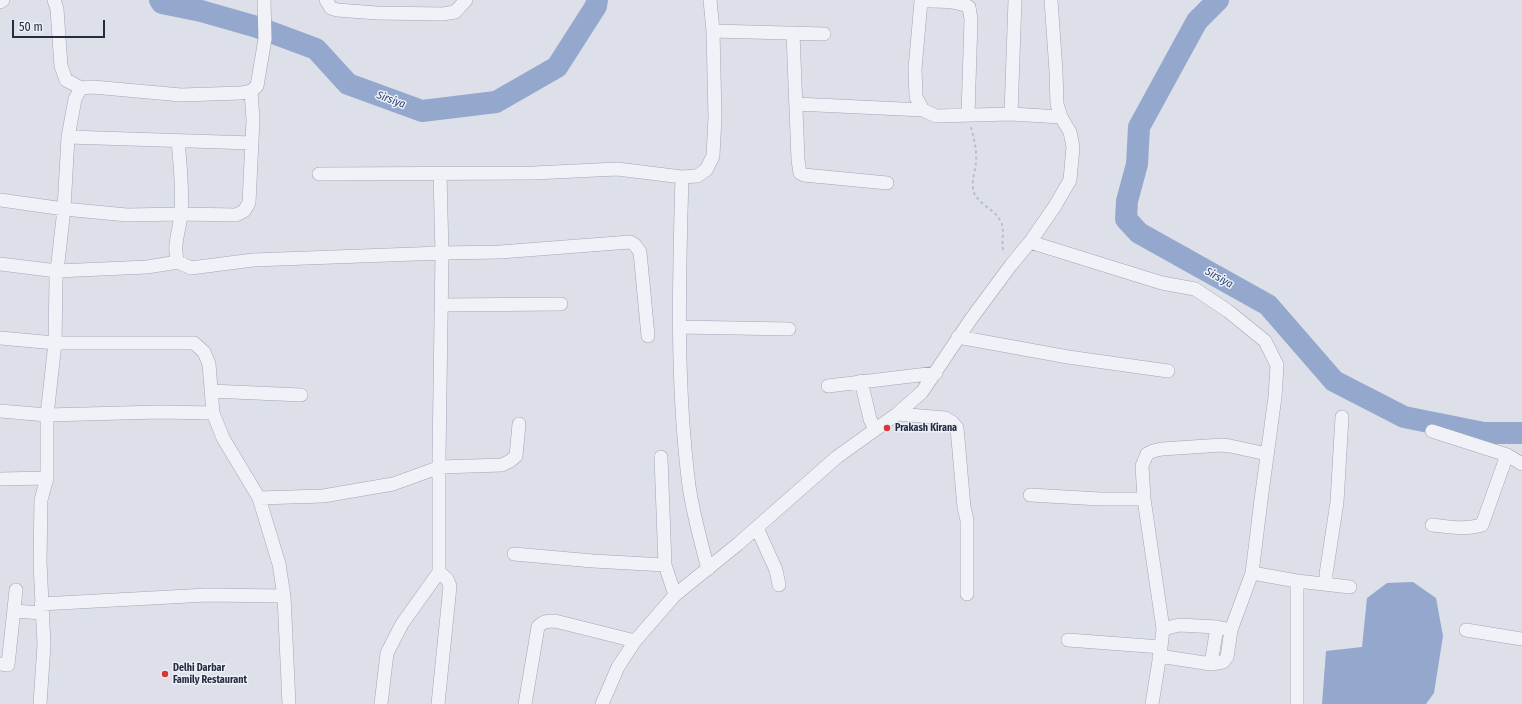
<!DOCTYPE html>
<style>
body{margin:0}
#map{position:relative;width:1522px;height:704px;overflow:hidden;background:#dde0e9;font-family:"Fira Sans Condensed",sans-serif}
canvas{display:block}
.scale{position:absolute;left:12px;top:20px;width:93px;height:18px;box-sizing:border-box;border:2px solid #252b41;border-top:0;padding-left:5px;font-size:12px;line-height:14px;white-space:nowrap;color:#252b41;-webkit-text-stroke:3px #edeff6;paint-order:stroke}
</style>
<div id="map">
<canvas width="1522" height="704"></canvas>
<div class="scale">50 m</div>
</div>
<script>
const context = document.querySelector('canvas').getContext('2d');
context.lineJoin = 'round';
function fillPath(path, color) {
  context.fillStyle = color;
  context.fill(path, 'evenodd');
}
function stroke(path, color, width, dash) {
  context.strokeStyle = color;
  context.lineWidth = width;
  context.lineCap = dash ? 'butt' : 'round';
  context.setLineDash(dash || []);
  context.stroke(path);
}
function drawText(font, color, halo, rows, align = 'center') {
  context.font = font + ' "Fira Sans Condensed",sans-serif';
  context.lineWidth = 3;
  context.setLineDash([]);
  context.textBaseline = 'middle';
  context.strokeStyle = halo;
  context.fillStyle = color;
  for (const [text, x, y, turn = 0] of rows) {
    context.save();
    context.translate(x, y);
    context.rotate((+turn || 0) * Math.PI / 180);
    context.textAlign = isNaN(turn) ? turn : align;
    if (halo) context.strokeText(text, 0, 0);
    context.fillText(text, 0, 0);
    context.restore();
  }
}
const water = new Path2D(`
 M1413,582L1436,598L1443,636L1434,693L1426,704H1322L1326,651L1362,647L1367,598L1387,583Z`);
const river = new Path2D(`
 M160,0L162,3L201,11L257,27L316,49L348,84L422,111L496,102L557,67L596,6L597,0
 M1218,0L1197,21L1139,127L1137,164L1127,201L1126,219L1139,233L1268,305L1334,381L1404,417L1484,433H1522`);
const path = new Path2D(`
 M971,127C974,139 977,150 976,163C975,171 972,180 973,188C974,203 994,208 1000,220C1006,229 1000,243 1004,253`);
const street = new Path2D(`
 M54,0L57,9L61,66L66,80L81,88
 M326,0L331,8L337,10L377,13L443,14L455,12L466,0
 M921,0V1C937,1 955,0 969,7L971,19L968,115
 M1051,0L1056,71L1057,104L1061,117
 M0,2L3,0
 M713,31L824,34
 M793,33L798,160L800,173L804,175L887,183
 M796,104L923,110
 M1011,114L1015,0
 M68,137L252,143
 M178,141C180,164 183,189 181,213C180,230 172,246 178,262L191,268L253,260L442,253L500,252L630,242L635,245L640,252L648,336
 M319,174L534,173L617,169L682,177L697,176L706,170L713,156L715,117L713,31L710,0
 M682,177C679,279 676,384 689,486C693,514 701,542 708,569
 M0,200L64,209L127,215L181,214L236,215L244,211L249,203L253,120L251,91
 M1030,242L1162,283L1195,289L1228,311L1265,341L1277,365L1275,397L1261,500L1252,573L1231,630L1217,627L1211,664
 M0,264L57,271L147,267L178,262
 M442,305L561,304
 M680,327L789,329
 M958,337L1068,357L1168,371
 M0,338L55,343H194L204,352L209,364L213,413L223,438L259,498L279,564L284,596L289,704
 M861,381L870,419L875,430
 M828,386L936,373
 M211,391L301,395
 M0,411L47,415L160,412L213,413
 M897,414L945,418L952,422L957,428L964,507L967,520V594
 M1432,431L1507,455L1522,464
 M661,457L665,565L675,595
 M0,479L47,478
 M1030,495L1100,499H1144
 M259,498L323,496L393,484L440,467L502,465L510,461L516,456L519,424
 M1432,525C1450,527 1465,530 1482,525L1507,455
 M757,528L776,570L779,585
 M514,554L593,561L665,565
 M1252,573L1297,581L1350,587
 M1326,584V574L1337,502L1342,417
 M41,604L207,595L284,596
 M14,611L42,613
 M1163,629L1144,499L1142,466L1147,454L1153,451L1162,449L1222,445L1230,446L1267,454
 M1466,630L1522,639
 M1068,640L1161,647L1163,629L1179,625L1217,627
 M1159,656L1211,664L1223,662L1227,657L1231,630
 M0,664L8,665L16,590
 M40,704L44,645L40,562L41,500L47,478V415L55,343L56,280L64,209L68,137L75,99L81,88L93,87L181,95L241,93L251,91L257,86L265,39L264,0
 M381,704L387,653L402,624L439,572V458L442,253L440,174
 M438,704L450,586L447,579L439,572
 M525,704L538,627C543,621 548,621 555,621L635,641
 M602,704L618,667L635,641L675,595L738,544L837,457L897,414L922,392L971,319L1011,265L1030,242L1055,206L1070,180L1073,147L1070,132L1061,117L1011,114L936,116L923,110L916,97L915,69L921,1
 M1152,704L1161,648
 M1297,704V581`);
const markers = [
 [887,428,4,"#db3535"],
 [165,674,4,"#db3535"]
];
const poiNames = [
 ["Prakash Kirana",895,428],
 ["Delhi Darbar",173,668],
 ["Family Restaurant",173,680]
];
const waterNames = [
 ["Sirsiya",391,100,20],
 ["Sirsiya",1219,278,29]
];
fillPath(water, '#94a7cd');
stroke(river, '#94a7cd', 22);
stroke(street, '#a2a6b3', 14);
stroke(path, '#bbbec8', 2, [3, 3]);
stroke(street, '#f0f2f7', 13);
for (const [x, y, r, color] of markers) {
  const dot = new Path2D();
  dot.arc(x, y, r, 0, 2 * Math.PI);
  context.fillStyle = color;
  context.fill(dot);
  stroke(dot, '#edeff6', 1.5);
}
drawText('bold 10px', '#252b41', '#edeff6', poiNames, 'left');
drawText('italic 11px', '#2b4279', '#edeff6', waterNames);
</script>
